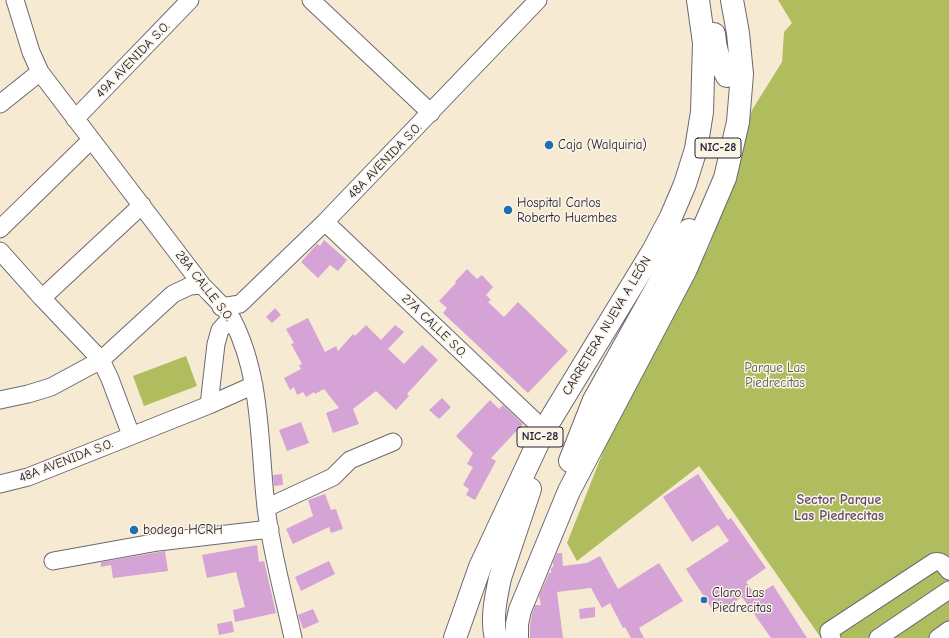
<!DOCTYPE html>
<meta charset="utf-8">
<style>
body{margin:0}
canvas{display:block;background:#f7ead3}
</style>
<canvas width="949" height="638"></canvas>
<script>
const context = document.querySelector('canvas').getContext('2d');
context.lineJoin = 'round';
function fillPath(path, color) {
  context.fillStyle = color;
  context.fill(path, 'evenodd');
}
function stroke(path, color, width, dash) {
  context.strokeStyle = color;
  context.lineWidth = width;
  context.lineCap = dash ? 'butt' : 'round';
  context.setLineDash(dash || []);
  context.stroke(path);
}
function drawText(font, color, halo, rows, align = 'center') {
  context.font = font + ' "Comic Neue",sans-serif';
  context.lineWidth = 3;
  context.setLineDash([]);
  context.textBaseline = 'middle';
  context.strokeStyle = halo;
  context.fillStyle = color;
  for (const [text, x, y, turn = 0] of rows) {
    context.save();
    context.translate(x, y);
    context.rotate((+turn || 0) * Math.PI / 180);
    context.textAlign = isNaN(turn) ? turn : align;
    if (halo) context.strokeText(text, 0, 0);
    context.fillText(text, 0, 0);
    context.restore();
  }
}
const green = new Path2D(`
 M778,0H949V638H821L731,509L699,466L577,561L567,543L609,437L708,249L739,169L743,140L752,110L782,62L784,32L792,23Z
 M186,356L197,386L144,406L133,376Z`);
const building = new Path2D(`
 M324,240L347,260L338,271L330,265L318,278L301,262L317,244L320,246Z
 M467,269L477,279L482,275L493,287L486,295L491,300L488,302L504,317L518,302L568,351L528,393L443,313L447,308L439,301L456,283L455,282Z
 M275,308L281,315L272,323L266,317Z
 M308,318L325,352L336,346L338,351L353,334L355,336L366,325L381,340L395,325L404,332L388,349L404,364L422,345L438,360L407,394L409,396L396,410L376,391L353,409L359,424L333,433L326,413L339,408L324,389L315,394L314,392L306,397L303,392L297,395L294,387L290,390L284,378L301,369L299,365L302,364L291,344L294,343L286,329Z
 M442,398L451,407L439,419L429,410Z
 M490,400L499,409L503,405L523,424L491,458L496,461L475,500L466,495L469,489L463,485L473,467L467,464L473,453L456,436Z
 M301,422L309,443L287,451L279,430Z
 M282,474L283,485L274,486L273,475Z
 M698,474L728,520L731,518L766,568L746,582L756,596L773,585L807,638H771L742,597L721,612L719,609L714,612L686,569L729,541L718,525L692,542L663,497Z
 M325,494L331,510L336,509L343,529L331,533L329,527L293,544L286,529L313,516L308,500Z
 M257,545L259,562L264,561L276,613L235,622L233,610L245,607L236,572L207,578L202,555Z
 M165,551L168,571L113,578L111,565L101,567V562Z
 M557,553H562L563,566L587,563L600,556L618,589L659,563L683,601L639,628L644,638H631L625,627L623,628L610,603L602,608L591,588L557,592L563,638H530V625L532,614L535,605H541L539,596L549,573H551V568L553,567V562Z
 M329,561L335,574L301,591L295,577Z
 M595,607V617L580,619L579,609Z
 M313,609L319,622L303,629L298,615Z
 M232,621L234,632L219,635L217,624Z`);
const minor = new Path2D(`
 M15,0L31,52L40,72L202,285C211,295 225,307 232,319C262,376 259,445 266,507C271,550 284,596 293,638
 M311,0L431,113
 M0,104L40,72
 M75,119L190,0
 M325,222L544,430
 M0,229L91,140
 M0,251L42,298L101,360L110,379L131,435
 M42,298L142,205
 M221,307L240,304L325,222L538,0
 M0,400L28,394L51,387L101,360L173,294L190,286L202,285
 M209,405L216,344L220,330L231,318
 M0,484L28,477L209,405L254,385
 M266,508L333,477L350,460L393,442
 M53,561L158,542L270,529
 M832,638L829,633V631L934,562C942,560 945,566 949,571
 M878,638L949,590
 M938,638L949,630`);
const highway = new Path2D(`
 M714,34C715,50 719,62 727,76
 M570,461L594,400L689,230
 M455,638L480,567L544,430L653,251L671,217L685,184L696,149L702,112L704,43L698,0
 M496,638C491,619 496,597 500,578L530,489
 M517,638V624L520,610L569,491L686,269L725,178L738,122L742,74L738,33L732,0`);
const markers = [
 [549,145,5,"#1f6fb2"],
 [508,210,5,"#1f6fb2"],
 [134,530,5,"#1f6fb2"],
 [704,600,4,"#1f6fb2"]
];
const shields = [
 [718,148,46],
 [540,437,46]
];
const shieldNames = [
 ["NIC-28",718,148],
 ["NIC-28",540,437]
];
const streetNames = [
 ["49A AVENIDA S.O.",133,60,-46],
 ["48A AVENIDA S.O.",385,161,-46],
 ["28A CALLE S.O.",204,286,52],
 ["27A CALLE S.O.",434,326,44],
 ["CARRETERA NUEVA A LEÓN",607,326,-59],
 ["48A AVENIDA S.O.",66,461,-21]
];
const poiNames = [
 ["Caja (Walquiria)",558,145],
 ["Hospital Carlos",517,203],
 ["Roberto Huembes",517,218],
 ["bodega HCRH",143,530],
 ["Claro Las",712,593],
 ["Piedrecitas",712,608]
];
const parkNames = [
 ["Parque Las",775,368],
 ["Piedrecitas",775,383]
];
const neighbourhoodNames = [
 ["Sector Parque",839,500],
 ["Las Piedrecitas",839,516]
];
fillPath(green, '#afbd5f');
fillPath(building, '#d5a3d6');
stroke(minor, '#6d6870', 19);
stroke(highway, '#6d6870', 24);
stroke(minor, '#fff', 17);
stroke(highway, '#fff', 22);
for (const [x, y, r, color] of markers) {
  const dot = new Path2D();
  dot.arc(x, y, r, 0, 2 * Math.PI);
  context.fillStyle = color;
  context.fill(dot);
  stroke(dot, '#fcf5e5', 1.5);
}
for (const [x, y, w] of shields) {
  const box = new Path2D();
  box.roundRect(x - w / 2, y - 10, w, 20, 3);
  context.fillStyle = '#fcf5e5';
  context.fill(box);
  stroke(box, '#22223b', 1);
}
drawText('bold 12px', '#22223b', null, shieldNames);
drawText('13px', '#22223b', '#fcf5e5', streetNames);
drawText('13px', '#22223b', '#fcf5e5', poiNames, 'left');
drawText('13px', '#535848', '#fcf5e5', parkNames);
drawText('bold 14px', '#614f71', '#fcf5e5', neighbourhoodNames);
</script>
